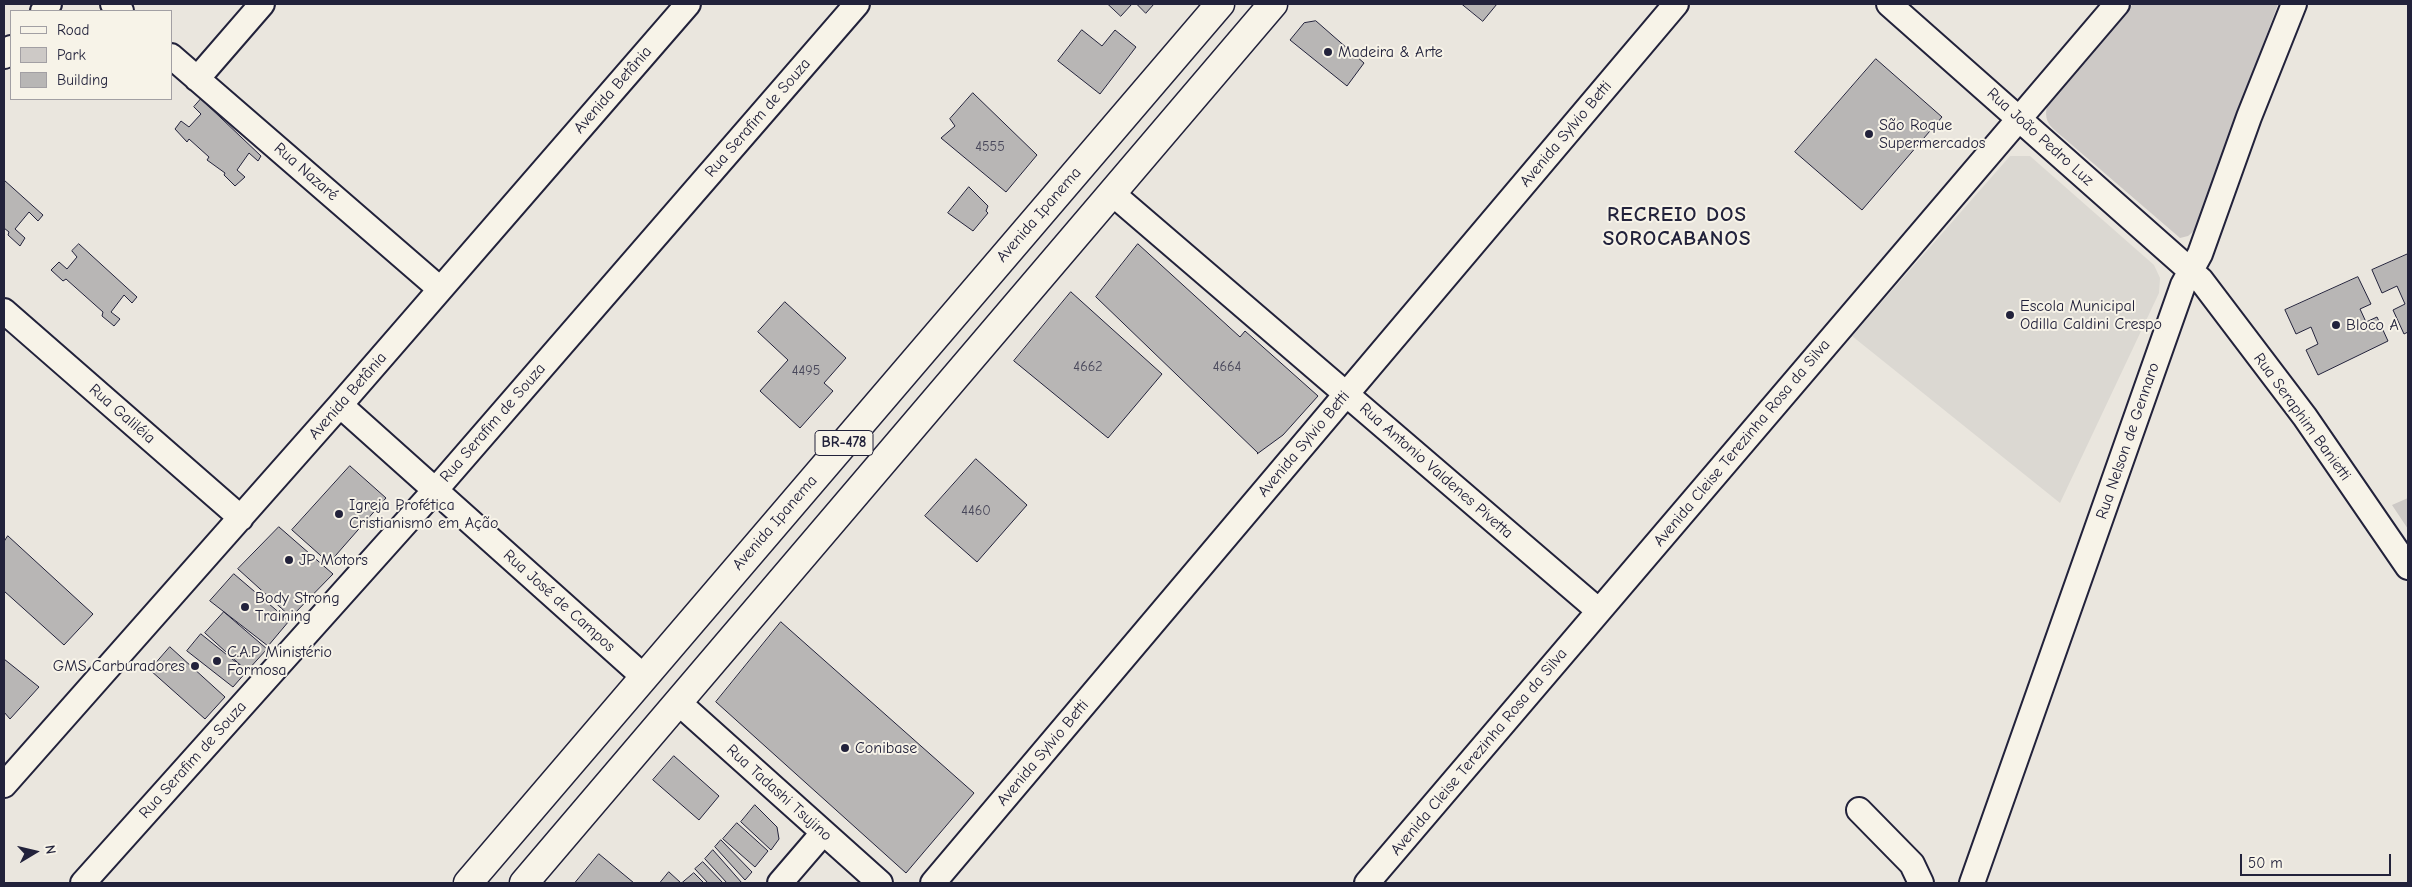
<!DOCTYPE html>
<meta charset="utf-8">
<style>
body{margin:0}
#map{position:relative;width:2412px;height:887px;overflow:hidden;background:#eae6de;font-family:"Comic Neue",sans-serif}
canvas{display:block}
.frame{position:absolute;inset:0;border:5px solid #22223b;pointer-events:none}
.legend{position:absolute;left:10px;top:10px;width:162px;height:90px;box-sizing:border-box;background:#f7f3e8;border:1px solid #a29fa3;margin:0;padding:6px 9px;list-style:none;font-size:15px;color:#22223b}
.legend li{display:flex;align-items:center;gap:10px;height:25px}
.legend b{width:25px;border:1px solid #a29fa3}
.north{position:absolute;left:10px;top:827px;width:50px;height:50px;-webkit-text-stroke:4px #f7f3e8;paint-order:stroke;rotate:81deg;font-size:14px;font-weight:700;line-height:20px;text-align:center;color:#22223b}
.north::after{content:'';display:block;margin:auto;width:18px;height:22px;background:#22223b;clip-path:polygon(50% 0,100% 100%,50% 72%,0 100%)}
.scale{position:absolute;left:2240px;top:854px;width:151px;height:22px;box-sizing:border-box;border:2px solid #22223b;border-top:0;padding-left:6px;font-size:15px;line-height:18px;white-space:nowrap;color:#22223b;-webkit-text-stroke:4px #f7f3e8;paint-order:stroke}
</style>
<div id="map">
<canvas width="2412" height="887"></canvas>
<div class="frame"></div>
<ul class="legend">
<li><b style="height:6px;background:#f7f3e8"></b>Road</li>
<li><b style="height:14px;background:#cdc9c6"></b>Park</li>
<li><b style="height:14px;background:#b8b6b5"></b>Building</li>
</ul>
<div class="north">N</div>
<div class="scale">50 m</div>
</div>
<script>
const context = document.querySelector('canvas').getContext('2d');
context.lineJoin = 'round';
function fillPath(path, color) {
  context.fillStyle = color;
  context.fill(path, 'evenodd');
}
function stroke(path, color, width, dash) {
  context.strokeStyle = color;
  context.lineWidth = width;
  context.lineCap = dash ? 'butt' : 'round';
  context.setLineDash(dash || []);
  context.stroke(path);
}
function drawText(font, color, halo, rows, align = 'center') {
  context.font = font + ' "Comic Neue",sans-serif';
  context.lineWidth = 4;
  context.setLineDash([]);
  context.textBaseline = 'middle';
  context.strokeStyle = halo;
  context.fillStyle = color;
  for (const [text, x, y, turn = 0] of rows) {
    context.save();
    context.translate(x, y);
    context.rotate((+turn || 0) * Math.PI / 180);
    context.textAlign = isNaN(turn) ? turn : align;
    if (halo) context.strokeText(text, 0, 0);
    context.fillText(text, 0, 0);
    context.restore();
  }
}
const built = new Path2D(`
 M2010,156H2030L2154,265L2160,278L2159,293L2060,503L1852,336Z`);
const green = new Path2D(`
 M2133,4H2278L2194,231L2188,236L2180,238L2065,139C2053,128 2043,124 2047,106Z
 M2408,498V529L2392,505Z`);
const building = new Path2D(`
 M1108,4H1132L1121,16Z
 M1137,4H1154L1146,13Z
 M1462,4H1497L1483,21Z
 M1316,21L1364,63L1347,86L1290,40L1304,23Z
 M1082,30L1102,46L1115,30L1136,47L1100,94L1058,61Z
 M1876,59L1942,117L1862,210L1795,152Z
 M973,93L1037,155L1006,192L941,138L955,126L950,119Z
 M201,99L261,156L258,161L249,153L237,170L245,177L235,186L224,175L225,173L207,160L209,157L189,139L187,142L175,129L181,121L189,127L201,114L194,107Z
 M4,180L43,215L38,221L29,212L15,229L25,238L20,246L8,235L9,232L4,228Z
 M969,187L988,206L986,211L988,213L973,231L948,213Z
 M79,244L137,297L132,303L124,295L111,312L120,319L114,326L102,316L103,312L66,279L63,281L51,270L59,262L67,269L77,257L72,251Z
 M1138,244L1240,337L1245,331L1318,396L1283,435L1257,454L1258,453L1096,297Z
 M2408,254V332L2404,334L2393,310L2405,304L2397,286L2382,293L2372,270Z
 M2358,277L2371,304L2360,309L2366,322L2377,317L2388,341L2318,375L2306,350L2318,344L2311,327L2296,334L2285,310Z
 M1071,292L1162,374L1108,438L1014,361Z
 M785,302L846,358L824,383L833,391L800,428L760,391L788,360L758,332Z
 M976,459L1027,505L977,562L925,516Z
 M350,466L386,498L329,563L292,530Z
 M279,527L333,574L291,617L238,569Z
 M8,536L93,614L64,645L4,591V542Z
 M234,574L289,621L268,646L210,601Z
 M224,612L267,649L247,671L205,633Z
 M781,622L974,793L906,873L716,702Z
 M201,634L247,671L233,687L187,651Z
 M170,647L225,697L205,719L150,670Z
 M4,659L39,687L10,719L4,712Z
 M674,756L719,796L699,820L653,780Z
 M755,805L777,827L779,839L771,850L741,822Z
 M737,823L768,851L755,867L723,839Z
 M721,840L752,872L745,880L715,847Z
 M713,850L742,883H727L705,859Z
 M599,854L634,883H575Z
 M703,862L723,883H708L695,869Z
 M669,872L681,883H660Z
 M694,873L704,883H682Z`);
const minor = new Path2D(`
 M113,4L121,11
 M1889,4L2201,280L2305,417L2408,567
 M43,11L49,4
 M4,56L11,48
 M171,56L440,289
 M197,79L262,4
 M1113,194L1599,611
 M4,311L241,518
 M340,405L644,677
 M679,703L880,883
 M4,785L340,405L688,4
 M1859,810L1912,864L1921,883
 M83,883L445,479L857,4
 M780,883L823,833
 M933,883L1676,4
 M1367,883L2117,4
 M1972,883L2183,285L2200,254L2249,117L2294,4`);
const major = new Path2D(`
 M468,883L1220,4
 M524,883L1273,4`);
const markers = [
 [1328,52,5,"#22223b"],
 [1869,134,5,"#22223b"],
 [2010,315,5,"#22223b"],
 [2336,325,5,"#22223b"],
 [339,514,5,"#22223b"],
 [289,560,5,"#22223b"],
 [245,607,5,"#22223b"],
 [217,661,5,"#22223b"],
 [195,666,5,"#22223b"],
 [845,748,5,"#22223b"]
];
const numberNames = [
 ["4555",990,147],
 ["4662",1088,367],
 ["4664",1227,367],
 ["4495",806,371],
 ["4460",976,511]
];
const shields = [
 [844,443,58]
];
const shieldNames = [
 ["BR-478",844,443]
];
const poiNames = [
 ["Madeira & Arte",1338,52],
 ["São Roque",1879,125],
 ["Supermercados",1879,143],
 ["Escola Municipal",2020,306],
 ["Odilla Caldini Crespo",2020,324],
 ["Bloco A",2346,325],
 ["Igreja Profética",349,505],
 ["Cristianismo em Ação",349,523],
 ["JP Motors",299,560],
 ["Body Strong",255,598],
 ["Training",255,616],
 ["C.A.P Ministério",227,652],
 ["Formosa",227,670],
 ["GMS Carburadores",185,666,"right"],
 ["Conibase",855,748]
];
const streetNames = [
 ["Avenida Betânia",613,90,-49],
 ["Rua Serafim de Souza",758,118,-49],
 ["Avenida Sylvio Betti",1566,134,-50],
 ["Rua João Pedro Luz",2040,137,42],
 ["Rua Nazaré",306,172,41],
 ["Avenida Ipanema",1039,215,-49],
 ["Avenida Betânia",348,396,-49],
 ["Rua Galiléia",122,414,41],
 ["Rua Seraphim Banietti",2302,417,54],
 ["Rua Serafim de Souza",493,423,-49],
 ["Rua Nelson de Gennaro",2128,441,-71],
 ["Avenida Cleise Terezinha Rosa da Silva",1742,443,-50],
 ["Avenida Sylvio Betti",1304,444,-50],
 ["Rua Antonio Valdenes Pivetta",1436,471,41],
 ["Avenida Ipanema",775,523,-49],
 ["Rua José de Campos",559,601,42],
 ["Avenida Cleise Terezinha Rosa da Silva",1479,752,-50],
 ["Avenida Sylvio Betti",1043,753,-50],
 ["Rua Serafim de Souza",193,760,-48],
 ["Rua Tadashi Tsujino",779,793,42]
];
const districtNames = [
 ["RECREIO DOS",1677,215],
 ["SOROCABANOS",1677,239]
];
fillPath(built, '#dbd8d2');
fillPath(green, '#cdc9c6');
fillPath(building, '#b8b6b5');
stroke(building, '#22223b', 1);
stroke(minor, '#22223b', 28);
stroke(major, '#22223b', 31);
stroke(minor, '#f7f3e8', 24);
stroke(major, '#f7f3e8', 28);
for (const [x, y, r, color] of markers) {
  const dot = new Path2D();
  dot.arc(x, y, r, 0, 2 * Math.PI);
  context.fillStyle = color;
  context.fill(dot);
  stroke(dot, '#f7f3e8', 2);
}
drawText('14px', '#48475a', null, numberNames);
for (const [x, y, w] of shields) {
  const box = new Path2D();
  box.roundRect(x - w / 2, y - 12.5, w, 25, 4);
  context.fillStyle = '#f7f3e8';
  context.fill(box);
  stroke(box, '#22223b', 1);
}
drawText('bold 15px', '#22223b', null, shieldNames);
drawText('16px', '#22223b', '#f7f3e8', poiNames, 'left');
drawText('16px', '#22223b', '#f7f3e8', streetNames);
context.letterSpacing = '1px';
drawText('bold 21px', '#22223b', '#f7f3e8', districtNames);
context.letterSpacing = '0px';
</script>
